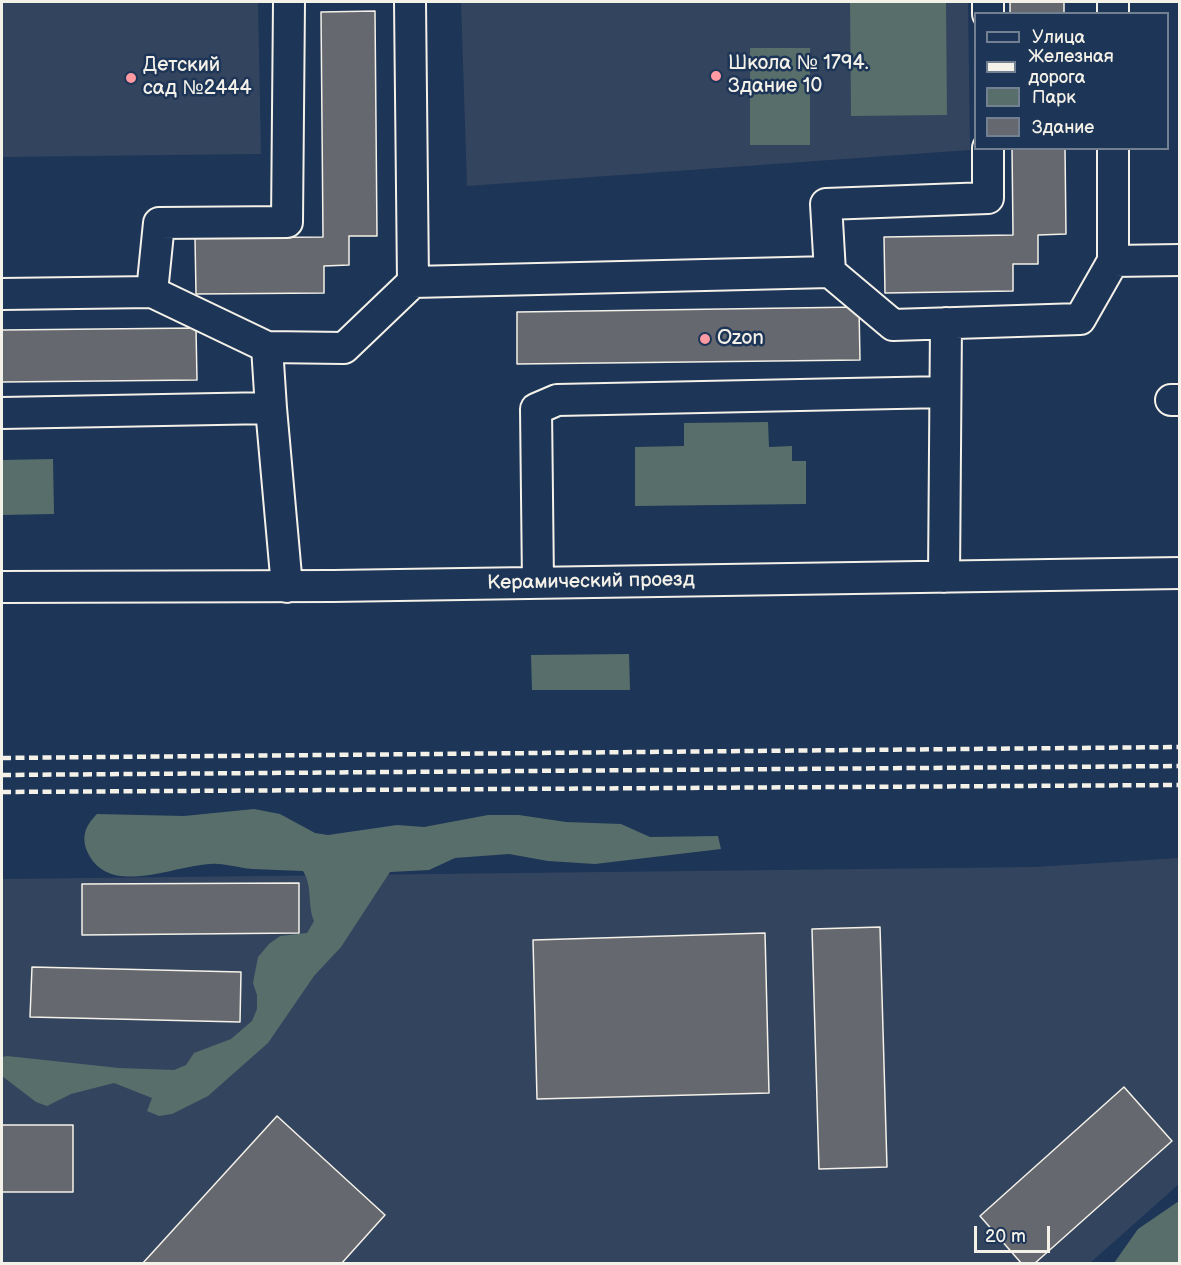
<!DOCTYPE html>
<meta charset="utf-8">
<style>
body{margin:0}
#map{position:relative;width:1181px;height:1265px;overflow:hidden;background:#1d3557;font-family:"Balsamiq Sans",sans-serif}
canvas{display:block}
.frame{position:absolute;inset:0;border:3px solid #f4f1e8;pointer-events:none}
.legend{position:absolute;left:974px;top:12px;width:195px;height:138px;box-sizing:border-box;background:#1d3557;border:2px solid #738091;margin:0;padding:8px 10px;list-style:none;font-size:18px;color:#f4f1e8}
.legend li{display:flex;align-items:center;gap:12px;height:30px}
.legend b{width:30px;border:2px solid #738091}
.scale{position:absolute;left:974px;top:1226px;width:76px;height:27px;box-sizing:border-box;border:3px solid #f4f1e8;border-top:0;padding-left:8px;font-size:18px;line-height:21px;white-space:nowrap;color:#f4f1e8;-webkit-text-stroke:4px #1d3557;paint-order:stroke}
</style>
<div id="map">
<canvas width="1181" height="1265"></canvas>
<div class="frame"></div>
<ul class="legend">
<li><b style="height:8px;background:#1d3557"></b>Улица</li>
<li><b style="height:8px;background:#f4f1e8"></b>Железная дорога</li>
<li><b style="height:16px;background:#586e6a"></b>Парк</li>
<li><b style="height:16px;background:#666870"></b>Здание</li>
</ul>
<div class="scale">20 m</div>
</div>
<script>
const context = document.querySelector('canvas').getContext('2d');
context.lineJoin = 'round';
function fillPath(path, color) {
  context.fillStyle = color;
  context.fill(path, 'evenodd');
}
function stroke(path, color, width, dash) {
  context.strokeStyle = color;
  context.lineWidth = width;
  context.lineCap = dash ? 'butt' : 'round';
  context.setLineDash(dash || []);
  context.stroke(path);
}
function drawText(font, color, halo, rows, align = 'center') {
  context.font = font + ' "Balsamiq Sans",sans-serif';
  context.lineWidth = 5;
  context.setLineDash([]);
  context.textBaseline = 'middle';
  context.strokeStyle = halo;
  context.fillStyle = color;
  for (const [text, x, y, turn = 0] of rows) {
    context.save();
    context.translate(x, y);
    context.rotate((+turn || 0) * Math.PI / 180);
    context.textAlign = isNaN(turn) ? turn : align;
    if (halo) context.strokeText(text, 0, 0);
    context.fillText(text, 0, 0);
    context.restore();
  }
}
const built = new Path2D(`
 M2,2H258L261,154L2,157Z
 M461,2H968L970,150L467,186Z
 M1179,858V1184L1090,1263H2V879L1035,867Z`);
const green = new Path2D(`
 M850,2H946L947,115L851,116Z
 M750,48H810V145H750Z
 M768,422L769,447L792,446V461H806V504L635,506V447L684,446V423Z
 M53,459L54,514L2,515V460Z
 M629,654L630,690H532L531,655Z
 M254,809L280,814L315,833L328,835L397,825L424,827L488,815H519L566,822L621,824L650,837L718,836L721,849L595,864L548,861L509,854L455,858L429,870L390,872L341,947L314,976L268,1043L208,1096L172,1114L159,1116L147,1111L152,1098L114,1083L71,1094L47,1106L36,1102L2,1076V1057L7,1056L119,1068L174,1070L186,1065L194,1053L231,1039L252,1021L257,1009V995L253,983L258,957L269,944L280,936L307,933L314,921C307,904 313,887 303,871C286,870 269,870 252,869C238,868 224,863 211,864C174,865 108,899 87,851C81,836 86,825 97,814L184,816Z
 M1179,1201V1263H1114L1138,1229Z`);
const building = new Path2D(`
 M1010,2H1064V14H1010Z
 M375,11L377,236H349V265L324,266V293L196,294L195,238L323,237L321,12Z
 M1012,148H1065L1066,234L1038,235V264H1013V291L885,293L884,237L1013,235Z
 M859,307L860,360L517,364V312Z
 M196,328L197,380L2,382V330Z
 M299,883V933L82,935V884Z
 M880,927L887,1167L819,1169L812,929Z
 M765,933L769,1093L537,1099L533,940Z
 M32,967L241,972L240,1022L30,1017Z
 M1124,1087L1172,1141L1034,1264H1022L980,1216Z
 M277,1116L385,1215L341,1264H142Z
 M2,1125H73V1192H2Z`);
const minor = new Path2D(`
 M410,2L413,282
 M988,14V2
 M1113,14V2
 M1113,148V261L1180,260
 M830,272L893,325L1080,319L1113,261
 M152,292L267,347L344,348L413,282L830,272L826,204L988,198V148
 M2,294L152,292L159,223L287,222L289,2
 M267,347L271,408
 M1171,400H1180
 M2,413L271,408L287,587
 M944,577L946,323
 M538,583L536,409L557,400L945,392
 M2,587L333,586L1180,573`);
const rail = new Path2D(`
 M2,758L1180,747
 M2,775L1180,766
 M2,792L1180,785`);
const markers = [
 [716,76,6,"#ff9aa2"],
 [131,78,6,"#ff9aa2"],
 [705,339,6,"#ff9aa2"]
];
const poiNames = [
 ["Школа № 1794.",728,64],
 ["Здание 10",728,87],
 ["Детский",143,66],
 ["сад №2444",143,89],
 ["Ozon",717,339]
];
const streetNames = [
 ["Керамический проезд",591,582,-1]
];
fillPath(built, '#33445e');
fillPath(green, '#586e6a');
fillPath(building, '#666870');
stroke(building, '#f4f1e8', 1.5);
stroke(minor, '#f4f1e8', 34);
stroke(minor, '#1d3557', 30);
stroke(rail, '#f4f1e8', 4.5, [9, 4.5]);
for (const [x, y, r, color] of markers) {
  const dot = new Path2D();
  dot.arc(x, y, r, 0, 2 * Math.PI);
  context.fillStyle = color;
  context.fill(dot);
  stroke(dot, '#1d3557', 2);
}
drawText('20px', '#f4f1e8', '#1d3557', poiNames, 'left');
drawText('20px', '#f4f1e8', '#1d3557', streetNames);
</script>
